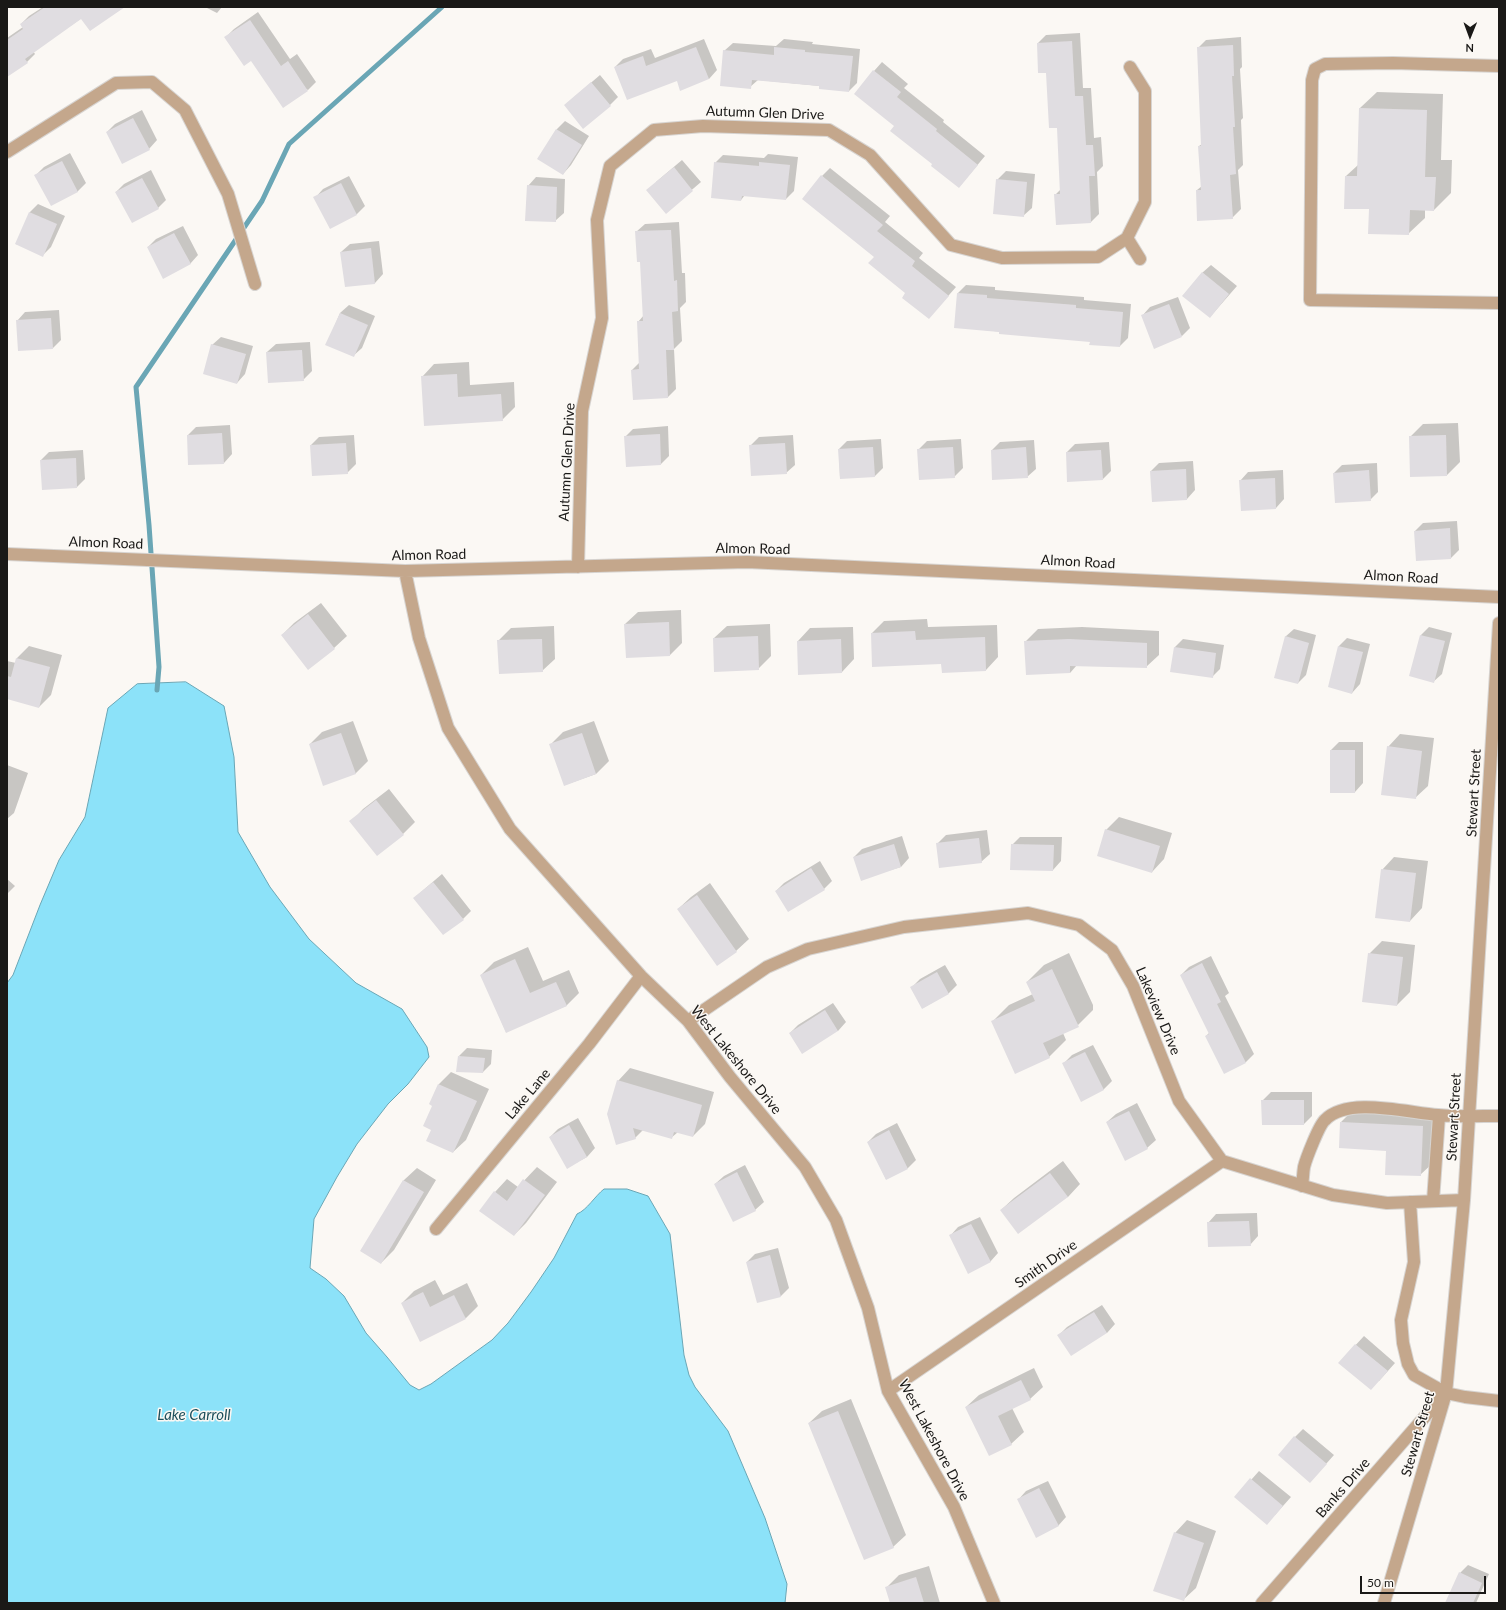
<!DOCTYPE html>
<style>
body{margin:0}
#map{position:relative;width:1506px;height:1610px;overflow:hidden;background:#fbf8f4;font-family:Lato,sans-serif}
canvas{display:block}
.frame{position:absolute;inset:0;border:8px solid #1a1917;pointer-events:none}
.north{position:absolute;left:1450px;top:16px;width:40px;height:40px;-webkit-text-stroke:3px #fbf8f4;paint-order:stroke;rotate:181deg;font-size:11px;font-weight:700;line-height:16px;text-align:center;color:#1a1917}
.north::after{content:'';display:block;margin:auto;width:14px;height:18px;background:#1a1917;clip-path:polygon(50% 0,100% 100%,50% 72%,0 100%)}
.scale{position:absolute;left:1360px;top:1576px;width:126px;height:18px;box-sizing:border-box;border:2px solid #1a1917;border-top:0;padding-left:5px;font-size:12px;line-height:14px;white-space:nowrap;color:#1a1917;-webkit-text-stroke:3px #fbf8f4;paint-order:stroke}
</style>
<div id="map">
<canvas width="1506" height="1610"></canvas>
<div class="frame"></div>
<div class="north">N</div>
<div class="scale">50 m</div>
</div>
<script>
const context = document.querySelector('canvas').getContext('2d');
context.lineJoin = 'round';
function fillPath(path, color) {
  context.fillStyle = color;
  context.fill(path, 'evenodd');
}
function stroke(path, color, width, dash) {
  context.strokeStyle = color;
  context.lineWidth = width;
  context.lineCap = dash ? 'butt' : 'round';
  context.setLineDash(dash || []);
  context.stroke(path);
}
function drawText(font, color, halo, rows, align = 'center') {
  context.font = font + ' Lato,sans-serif';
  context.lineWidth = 3;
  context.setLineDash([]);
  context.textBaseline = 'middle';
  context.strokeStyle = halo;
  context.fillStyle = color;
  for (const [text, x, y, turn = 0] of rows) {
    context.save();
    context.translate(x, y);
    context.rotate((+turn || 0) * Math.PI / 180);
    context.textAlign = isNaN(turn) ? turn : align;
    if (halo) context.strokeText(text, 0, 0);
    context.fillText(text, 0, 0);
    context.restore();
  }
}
const water = new Path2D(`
 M186,682L224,706L234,757L238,832L270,887L309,939L356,983L402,1009L427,1047L429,1057L408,1084L388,1104L357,1144L337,1177L314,1219L310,1268L326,1279L344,1296L366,1333L387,1357L410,1385L419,1390L431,1384L492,1340L508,1323L531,1292L554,1258L577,1214C587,1210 595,1196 604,1189H627L648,1196L670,1234L684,1355L689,1375L695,1387L728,1431L765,1518L787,1584L785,1603H7V983L13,975L40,905L59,860L85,817L108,708L137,684Z`);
const shadow = new Path2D(`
 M43,7H122L82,18L33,51L35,54L27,62L7,76V38L23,27L21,24L29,16Z
 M205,7H222L217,13Z
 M258,12L290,59L297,54L316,82L308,90L252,60L226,37L234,29Z
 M1080,33L1083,88H1091L1094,138L1101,137L1103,166L1097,172L1099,214L1091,222L1055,195L1061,189L1058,127L1047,72L1038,43L1046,35Z
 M1241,37L1242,67L1240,69L1243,118L1241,120L1243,165L1238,170L1241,209L1232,218L1197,190L1202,186L1199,146L1202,144L1198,48L1206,40Z
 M704,39L717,70L709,79L677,80L615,67L623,59L651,49L655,58Z
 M784,39L813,42L812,44L860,49L857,83L849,91L820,86L758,80L750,87L724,51L733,43L776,46Z
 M882,62L908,84L904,88L944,120L943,122L985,156L959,187L895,126L874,71Z
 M600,75L618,97L610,105H565Z
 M1377,92L1443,94L1441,160H1452L1451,193L1434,210H1425V218L1408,234L1370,208L1346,176L1358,165L1360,108Z
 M142,110L157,140L149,149L107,132L115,124Z
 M565,121L589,136L571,165L563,174L539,158L557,129Z
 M70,153L86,183L77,192L36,175L44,167Z
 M768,154L798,157L794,191L786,199L745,195L741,200L715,163L723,155L764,158Z
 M682,160L701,182L666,212L656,182Z
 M830,168L890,216L885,222L923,253L919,258L956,287L929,318L875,256L822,176Z
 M151,170L166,200L158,208L116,192L124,184Z
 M1006,171L1035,174L1032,208L1023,216L997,180Z
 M349,176L365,206L357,214L330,228L315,198L323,189Z
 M536,177L565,179L564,213L555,221L528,186Z
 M38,204L65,216L51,247L43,255L16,244L30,212Z
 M679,222L682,273H685L686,302L680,308L682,341L674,349L676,389L668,397L634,399L632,370L640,362L638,322L644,315L641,261L636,232L645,224Z
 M183,226L198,255L190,264L148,247L156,239Z
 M379,241L383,274L375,283L346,286L341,252L350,244Z
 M1211,265L1237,286L1210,317L1202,273Z
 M966,285L995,287V290L1084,297V300L1131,304L1128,338L1120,346L1091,341L955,327L958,293Z
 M1178,297L1190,328L1182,336L1142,316L1150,307Z
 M349,305L375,316L362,348L353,356L327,344L340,313Z
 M59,310L61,340L53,348L17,321L25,312Z
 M221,337L253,346L245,374L237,383L212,345Z
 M310,342L312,371L303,380L267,352L276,344Z
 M469,362L470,385L514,382L515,407L502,420L425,425L422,377L434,364Z
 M1458,423L1460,462L1447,475L1410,437L1423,424Z
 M230,425L232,454L224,463L188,435L196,427Z
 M668,426L669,456L661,464L627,466L625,437L633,429Z
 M354,435L356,464L347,473L311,445L319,437Z
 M793,435L795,465L786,473L750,446L759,437Z
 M881,439L883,468L875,476L840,478L839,449L847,441Z
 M961,439L963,468L954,477L918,450L927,441Z
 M1034,440L1036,469L1027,477L993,479L992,450L1000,442Z
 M1109,442L1111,471L1103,479L1067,452L1075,444Z
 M83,450L85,479L77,487L41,460L49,452Z
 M1193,461L1195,490L1187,499L1151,471L1159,463Z
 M1377,463L1378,492L1370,500L1334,473L1342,465Z
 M1283,470L1284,499L1276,508L1242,510L1240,481L1248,472Z
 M1457,521L1459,550L1451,558L1415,531L1423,523Z
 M321,603L347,636L334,648L282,635L294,623Z
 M681,610L682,643L670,655L625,624L638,612Z
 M927,619L928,627L997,625L998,657L986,670L942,663L872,633L884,621Z
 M770,624L771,656L758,669L714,638L727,626Z
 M554,626L555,659L542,671L498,641L511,628Z
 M853,627L854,659L842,672L799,674L798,641L810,628Z
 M1082,627L1159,631V655L1146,667L1077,665L1070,673L1025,642L1038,629Z
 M1429,627L1452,633L1442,674L1433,682L1421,635Z
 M1294,629L1316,635L1306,675L1298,683L1285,637Z
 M1347,638L1370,644L1360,684L1352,693L1329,686L1339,646Z
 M1183,639L1224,645L1220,669L1212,677L1171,671L1175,647Z
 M29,646L62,655L51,695L39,707L7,698V661L16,663L17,658Z
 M353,721L368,761L355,774L310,744L322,732Z
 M594,721L609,761L596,774L565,785L550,745L563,732Z
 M1400,734L1434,738L1428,786L1415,798L1388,747Z
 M1339,742H1363V783L1355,792L1331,750Z
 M7,765L28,773L14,813L7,819Z
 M389,789L415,822L403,834L351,822L363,809Z
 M1119,817L1172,833L1164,859L1152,872L1106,830Z
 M987,830L990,854L981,862L938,843L946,835Z
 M902,836L909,858L901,867L861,879L854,857L862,849Z
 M1020,837H1062L1061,861L1053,870L1012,845Z
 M1394,857L1428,861L1422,908L1410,921L1382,870Z
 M820,861L832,881L824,889L776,891L784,883Z
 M442,874L471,911L463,919L414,898Z
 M7,879L15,886L7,894Z
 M710,883L749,939L736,951L678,909L691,897Z
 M1382,941L1415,945L1410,992L1397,1005L1369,954Z
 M528,947L543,981L569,970L579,993L566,1006L506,1032L481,975L494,962Z
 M1069,953L1093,1005V1010L1076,1027L1063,1033L1066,1040L1049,1057L992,1022L1009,1005L1033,994L1027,982L1044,965Z
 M1211,956L1229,993L1225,996L1254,1054L1246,1062L1224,1072L1206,1036L1210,1032L1181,975L1189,967Z
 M945,965L957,985L949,993L923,1008L911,988L920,979Z
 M833,1003L846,1022L838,1031L790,1033L798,1025Z
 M1093,1045L1112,1081L1103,1090L1063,1064L1072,1055Z
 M467,1048L492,1050L491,1064L483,1072L459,1056Z
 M630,1068L714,1092L705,1124L693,1136L678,1132L671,1138L643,1130L635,1138L618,1081Z
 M451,1072L489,1089L466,1140L453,1152L433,1129V1105L439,1084Z
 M1271,1092H1312V1116L1304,1124L1262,1101Z
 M1137,1103L1156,1140L1147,1148L1107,1122L1116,1114Z
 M1353,1110L1435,1113L1433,1163L1420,1175L1387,1150L1341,1122Z
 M578,1118L595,1148L587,1157L568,1167L550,1137L558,1129Z
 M897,1123L916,1160L908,1168L886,1179L868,1142L876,1134Z
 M1063,1161L1080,1184L1068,1197L1001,1210L1014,1198Z
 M745,1165L764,1202L755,1210L715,1184L724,1176Z
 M537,1167L557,1182L526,1223L514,1235L495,1192L507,1179L518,1187Z
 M417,1168L436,1180L394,1250L381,1263L361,1251L404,1180Z
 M1257,1213L1258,1236L1250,1245L1208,1223L1216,1214Z
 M980,1217L998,1253L990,1262L950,1236L958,1227Z
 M778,1248L789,1288L781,1296L758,1302L747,1262L755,1254Z
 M435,1280L443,1295L467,1283L478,1306L466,1318L402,1303L414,1291Z
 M1102,1305L1115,1324L1107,1333L1059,1335L1067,1327Z
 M1364,1336L1395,1363L1379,1381L1340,1362Z
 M1034,1368L1043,1387L1030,1399L1012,1408L1024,1432L1011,1444L966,1407L979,1395Z
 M851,1399L906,1535L893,1547L809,1423L822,1411Z
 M1303,1429L1334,1455L1310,1482L1295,1437Z
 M1259,1471L1291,1497L1275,1515L1236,1497Z
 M1048,1481L1066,1517L1058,1526L1018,1500L1026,1491Z
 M1187,1520L1216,1531L1196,1588L1183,1600L1175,1533Z
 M1468,1565L1489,1574L1476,1603H1446L1460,1573Z
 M929,1566L940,1603H891L887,1587L899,1575Z`);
const stream = new Path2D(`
 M157,690L159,667L149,525L136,387L262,201L289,144L442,7`);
const building = new Path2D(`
 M45,7H125L90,31L81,19L25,59L28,63L7,77V40L23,29L20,24Z
 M250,20L281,66L288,61L308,91L283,108L251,61L244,66L224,37Z
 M1072,41L1075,96H1083L1086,145H1093L1095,176H1089L1091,223L1056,225L1054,194H1060L1057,128H1049L1046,73H1038L1037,43Z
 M1233,45L1234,76H1232L1235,127H1233L1236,174L1230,175L1233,219L1197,221L1196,190H1201L1198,146H1201L1197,47Z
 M696,47L709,79L680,91L677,81L627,100L614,67L643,56L646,66Z
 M774,47L805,50V52L853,56L849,92L819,89V86L752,80L751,89L720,86L723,50L774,55Z
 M873,70L901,92L897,97L937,129L936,131L978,165L959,188L931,166L932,164L890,131L894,126L854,94Z
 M591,82L611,106L583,129L564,105Z
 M1359,108L1427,110L1425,177H1436L1434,211L1410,210L1409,235L1368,234L1369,209H1344L1345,176H1357Z
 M133,118L150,150L122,164L106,132Z
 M556,129L582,145L563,175L537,159Z
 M62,161L78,192L51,206L34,175Z
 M714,162L759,166V162L790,165L786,200L742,196L741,201L711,198Z
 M674,167L693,191L666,214L646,190Z
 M821,175L883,225L877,231L915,261L912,266L949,296L929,319L902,298L905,293L868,263L874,257L802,199Z
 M142,178L159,209L132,223L115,192Z
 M996,179L1027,182L1024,217L993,214Z
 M341,183L357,215L330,229L313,197Z
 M527,185L557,187L556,222L525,221Z
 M29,212L57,224L43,257L15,244Z
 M671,230L674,281L677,280L678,311L672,312L674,350H666L668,398L633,400L631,370L639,369L637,321H643L640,262H637L635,231Z
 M174,233L191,264L163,279L147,247Z
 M371,248L375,284L345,287L340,252Z
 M1202,272L1229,294L1210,318L1182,296Z
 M957,293L987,295V298L1076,305V308L1123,312L1120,347L1089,345L1090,342L999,334V332L954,328Z
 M1169,304L1182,337L1154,349L1141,315Z
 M340,313L368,325L354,357L325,345Z
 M51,318L53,349L18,351L16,320Z
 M211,344L246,354L237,384L203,374Z
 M302,350L304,381L268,383L266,352Z
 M457,374L458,397L501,394L503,421L424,426L421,376Z
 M222,433L224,464L188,465L187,435Z
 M660,434L661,465L626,467L624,436Z
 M1446,435L1447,476L1410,477L1409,436Z
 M346,443L348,474L312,476L310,445Z
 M785,443L787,474L751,476L749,445Z
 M873,447L875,477L840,479L838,449Z
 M953,447L955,478L919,480L917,449Z
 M1026,447L1028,478L992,480L991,450Z
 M1101,450L1103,480L1067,482L1066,452Z
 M76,458L77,488L42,490L40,460Z
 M1186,469L1187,500L1152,502L1150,471Z
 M1369,470L1371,501L1335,503L1333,473Z
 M1275,478L1276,509L1241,511L1239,480Z
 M1450,528L1451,559L1416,561L1414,531Z
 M308,614L335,649L308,670L281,635Z
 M669,622L670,656L626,658L624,624Z
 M915,631L916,640L985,637L986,671L942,673L941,664L872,667L871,633Z
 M1420,635L1445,641L1434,683L1409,676Z
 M758,636L759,670L714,672L713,638Z
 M1285,636L1309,643L1298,684L1274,678Z
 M542,639L543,672L499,674L497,640Z
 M841,639L842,673L798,675L797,641Z
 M1069,639L1147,643V668L1070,666V673L1026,675L1024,641Z
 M1338,646L1363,652L1352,694L1328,687Z
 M1174,647L1216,653L1213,678L1170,672Z
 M16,658L50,667L39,708L7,699V676L11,677Z
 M341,733L356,774L323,786L309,744Z
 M582,733L596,774L564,786L549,744Z
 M1387,746L1422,751L1416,799L1381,795Z
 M1330,750H1355V793H1330Z
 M376,800L404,835L377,856L349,821Z
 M1105,829L1160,846L1152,873L1097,856Z
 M979,838L982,863L939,868L936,843Z
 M894,844L901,867L861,881L853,857Z
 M1011,844L1054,845L1053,871L1010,870Z
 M811,868L825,890L788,912L775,891Z
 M1381,869L1416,873L1410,922L1375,918Z
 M433,882L464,920L443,935L413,898Z
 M697,895L737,952L717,966L677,909Z
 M1368,953L1403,957L1397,1006L1362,1002Z
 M515,959L530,993L556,982L567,1006L506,1033L480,975Z
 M1202,963L1221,1002L1217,1004L1246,1063L1224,1074L1205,1036L1209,1034L1180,975Z
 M1052,969L1079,1027L1043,1043L1050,1058L1015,1074L991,1021L1035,1001L1026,982Z
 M937,972L949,994L922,1009L910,987Z
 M825,1010L838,1031L802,1054L789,1033Z
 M1085,1052L1104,1090L1081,1102L1062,1063Z
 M458,1056L485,1058L483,1073L456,1072Z
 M617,1080L702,1105L693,1137L674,1132L672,1139L633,1128L636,1139L616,1145L607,1114Z
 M438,1084L477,1101L453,1153L426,1141L431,1130L423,1126L432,1106L429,1104Z
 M1261,1100H1304V1125H1262Z
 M1129,1111L1148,1149L1125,1161L1106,1122Z
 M1340,1122L1423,1126L1421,1176L1385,1175L1386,1151L1339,1148Z
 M569,1125L587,1157L567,1169L549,1137Z
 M889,1130L908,1169L886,1180L867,1142Z
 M737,1172L756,1211L733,1222L714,1184Z
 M1050,1173L1068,1197L1018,1234L1000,1210Z
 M523,1179L545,1195L514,1236L479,1211L494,1191L507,1201Z
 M403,1180L424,1192L381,1264L360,1251Z
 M1249,1221L1251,1246L1208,1247L1207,1222Z
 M971,1224L991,1262L968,1274L949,1235Z
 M770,1255L781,1297L757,1303L746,1262Z
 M423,1292L430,1307L454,1295L466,1319L420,1342L401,1303Z
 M1094,1312L1107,1333L1071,1356L1057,1335Z
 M1355,1344L1388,1371L1371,1390L1338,1363Z
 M1021,1380L1031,1400L998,1416L1012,1445L989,1456L965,1407Z
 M838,1411L894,1548L864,1560L808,1423Z
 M1294,1436L1327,1464L1310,1483L1278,1455Z
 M1250,1478L1283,1506L1267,1525L1234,1497Z
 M1039,1488L1059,1526L1036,1538L1017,1499Z
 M1174,1532L1204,1543L1184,1601L1153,1591Z
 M1459,1572L1482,1583L1473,1603H1445Z
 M916,1577L924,1603H890L885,1587Z`);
const minor = new Path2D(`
 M1499,66L1393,63L1325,64L1315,69L1312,80L1310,300L1499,303
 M7,152L116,83L152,82L185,110L228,194L255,284
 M1127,238L1140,259
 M7,554L405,571L747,562L1499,597
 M578,567L582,411L602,318L597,220L610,166L654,130L703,126L829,130L870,155L951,245L1002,258L1098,257L1127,238L1145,202V91L1130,67
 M405,571L419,638L448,728L510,829L641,976L688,1021L730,1077L805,1167L836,1220L868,1308L888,1391L954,1507L994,1603
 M688,1021L767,967L808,949L904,927L1028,913L1079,925L1112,950L1133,986L1179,1101L1222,1161L1333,1195L1387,1203L1464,1200
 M1302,1186C1303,1180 1303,1173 1304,1167C1306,1159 1319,1125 1325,1120C1348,1096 1408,1113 1438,1115C1458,1117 1479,1116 1499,1116
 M1433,1201L1439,1116
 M1410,1202L1414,1262L1401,1320L1403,1343L1408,1364L1414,1375L1446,1393L1465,1397L1499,1401
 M436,1229L589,1044L641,976
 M888,1391L1222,1161
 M1262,1603L1442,1397
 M1384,1603L1446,1393L1464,1200L1499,623`);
const streetNames = [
 ["Autumn Glen Drive",765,113,2],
 ["Autumn Glen Drive",567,462,-87],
 ["Almon Road",106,543,2],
 ["Almon Road",753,549,1],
 ["Almon Road",429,555,-1],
 ["Almon Road",1078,562,3],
 ["Almon Road",1401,577,3],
 ["Stewart Street",1474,793,-87],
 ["Lakeview Drive",1158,1011,67],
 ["West Lakeshore Drive",736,1060,51],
 ["Lake Lane",528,1094,-50],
 ["Stewart Street",1454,1117,-87],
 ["Smith Drive",1046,1264,-35],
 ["Stewart Street",1418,1434,-74],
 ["West Lakeshore Drive",934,1440,62],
 ["Banks Drive",1343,1488,-49]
];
const waterNames = [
 ["Lake Carroll",194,1415]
];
fillPath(water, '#8ce2f9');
stroke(water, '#6aa6b5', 1);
fillPath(shadow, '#0003');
stroke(stream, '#6aa6b5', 5);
fillPath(building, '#e0dde1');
stroke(minor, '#d7d4d1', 14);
stroke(minor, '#c4a78c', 12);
drawText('14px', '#1a1917', '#fbf8f4', streetNames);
drawText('italic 15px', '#1e505c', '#fbf8f4', waterNames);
</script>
